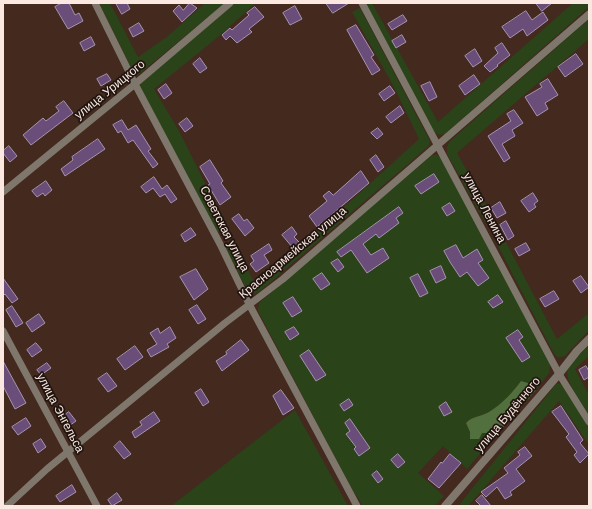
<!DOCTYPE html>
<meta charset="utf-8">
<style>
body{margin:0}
#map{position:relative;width:592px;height:509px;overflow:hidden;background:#43291e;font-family:Arial,sans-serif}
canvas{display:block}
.frame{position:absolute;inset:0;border:4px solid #fae8e1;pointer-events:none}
</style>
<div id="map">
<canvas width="592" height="509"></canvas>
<div class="frame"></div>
</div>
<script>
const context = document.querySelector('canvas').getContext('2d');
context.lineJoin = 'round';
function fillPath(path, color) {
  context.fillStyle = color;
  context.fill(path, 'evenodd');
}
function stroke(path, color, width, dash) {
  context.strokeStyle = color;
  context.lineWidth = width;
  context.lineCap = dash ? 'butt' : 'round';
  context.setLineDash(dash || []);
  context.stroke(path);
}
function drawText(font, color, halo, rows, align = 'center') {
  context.font = font + ' Arial,sans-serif';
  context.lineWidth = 3.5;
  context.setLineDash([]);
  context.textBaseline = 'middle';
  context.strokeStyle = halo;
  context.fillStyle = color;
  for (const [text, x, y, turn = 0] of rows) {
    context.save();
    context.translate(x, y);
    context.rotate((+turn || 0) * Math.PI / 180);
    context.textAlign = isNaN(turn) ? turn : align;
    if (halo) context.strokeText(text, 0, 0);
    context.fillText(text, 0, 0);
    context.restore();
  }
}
const green = new Path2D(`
 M99,3H110L138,57L168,36L205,3H225L138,75L134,74Z
 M235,3H256L218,37L154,89L178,129L227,227L217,232L140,87L141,83Z
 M365,3H372L438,122L573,3H589V7L445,134L439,135L433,131Z
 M360,8L430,141L429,146L259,292L253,294L248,292L225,247L233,240L255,284L292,254L419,139L395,89L352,12Z
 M589,19V39L457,153L494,219L486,224L447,154V147L450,141Z
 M432,155H437L441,158L551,362L549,373L536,390L528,383L521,381C512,393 502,404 489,412C481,417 472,416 466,423L470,432V438L482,433H498L467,469L443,446L418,473L444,496L435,506H363L350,486L258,311L259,303Z
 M506,242L557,339L589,313V330L565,356L558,358L554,354L498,246Z
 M589,345V356L575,369L589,395V415C583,406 563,379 568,368C572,360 583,352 589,345Z
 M557,383L563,385L589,426V445L559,401L470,504L468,506H458Z
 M295,410L348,506H171Z`);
const forest = new Path2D(`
 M521,381L528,383L536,390L498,433H482L479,439H470V432L466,423C472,416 481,417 489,412C502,404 512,393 521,381Z`);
const building = new Path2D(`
 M62,3H69L75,15L79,13L83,21L68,29L55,7Z
 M116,3H127L130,9L122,14Z
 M190,3L197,8L182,22L173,11L179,5L183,10Z
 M326,3H349L333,13Z
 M536,3H552L542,11Z
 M295,6L302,19L290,25L283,13Z
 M255,7L264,17L249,29L252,32L237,43L230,36L226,40L222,35L230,28L232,30L249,15L247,13Z
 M526,11L532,20L543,12L548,20L527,36L523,29L510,38L502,27Z
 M403,15L407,21L392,30L388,24Z
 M139,23L144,31L133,37L129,29Z
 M356,25L374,55L371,57L380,70L372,75L347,30Z
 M402,35L406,42L396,48L392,41Z
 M91,37L95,45L84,51L80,43Z
 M502,43L510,55L497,65L498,66L490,72L484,66L498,53L495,48Z
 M475,49L482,61L473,67L465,56Z
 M576,54L583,64L565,77L558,67Z
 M200,58L207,68L200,73L193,64Z
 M107,74L111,80L101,86L97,79Z
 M474,75L480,84L465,95L459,86Z
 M548,79L558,95L545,103L548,109L537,116L525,97L542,87L540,84Z
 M430,82L437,97L429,101L421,86Z
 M166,84L172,93L164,99L158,90Z
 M390,86L395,93L384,101L379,94Z
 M64,101L73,113L31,145L23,135L43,118L46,121L59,111L56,107Z
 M400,106L404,113L391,123L386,117Z
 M514,110L523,123L512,130L515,136L502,144L510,158L504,162L488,136L511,121L507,114Z
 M187,118L193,126L185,132L179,124Z
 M122,120L128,130L136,125L151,149L148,151L158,164L153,168L133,140L128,143L121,131L118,133L113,125Z
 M378,128L383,134L377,139L371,133Z
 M98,139L105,149L65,176L61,169L73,160L72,157Z
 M9,146L17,156L10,162L3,153V151Z
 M376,155L384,167L378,172L370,160Z
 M210,160L223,181L221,183L231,197L220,205L208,185L210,184L200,167Z
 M361,171L369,183L317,227L309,216L327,201L323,196L329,191L333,195Z
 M434,174L439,182L421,194L415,186Z
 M154,177L162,189L167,185L177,199L171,203L165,194L160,197L153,188L146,193L141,187Z
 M46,181L52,190L45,196L43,193L37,197L32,191Z
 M533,193L538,201L534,204L536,207L529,212L521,201Z
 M500,202L506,213L497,218L491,208Z
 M450,203L455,211L447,216L442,208Z
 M399,207L403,213L396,218L399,223L379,238L376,234L363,244L371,255L383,248L389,258L367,273L351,250L341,257L337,252Z
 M239,214L244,221L247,219L254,228L245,236L232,219Z
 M506,221L514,236L508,240L500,225Z
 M292,227L297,234L294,237L300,243L293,248L282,235Z
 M191,228L196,235L185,242L181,235Z
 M526,243L530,250L519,256L515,249Z
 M269,244L272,250L264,255L269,263L256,272L250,264L254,261L251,256Z
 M456,245L463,258L477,249L483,260L478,263L489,278L478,286L467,272L460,277L450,262L444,251Z
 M338,259L344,267L338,272L331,263Z
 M441,266L446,278L436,283L430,271Z
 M196,269L208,289L194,300L180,277Z
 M322,273L330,284L321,290L313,279Z
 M418,274L428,293L420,297L410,278Z
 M581,276L589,287L581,293L573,281Z
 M3,278L18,299L12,303L5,294L3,296Z
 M554,291L559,299L545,307L540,299Z
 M498,295L503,302L493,308L488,302Z
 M293,297L302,311L292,317L283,303Z
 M197,305L206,319L198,324L189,310Z
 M12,306L23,323L16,327L6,310Z
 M39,314L45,323L32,332L26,323Z
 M170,327L176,338L167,344L169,347L151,357L147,350L157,344L150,333L158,328L160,333Z
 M294,327L299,334L290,340L285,332Z
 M518,330L523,337L519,340L530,357L522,362L506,338Z
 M241,340L249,350L222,371L216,361L227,354L226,352Z
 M36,343L42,350L32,357L27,350Z
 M135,346L143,357L125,370L117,359Z
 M309,350L326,375L316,381L300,356Z
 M3,361L26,403L15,409L3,386Z
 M47,363L51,368L41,375L37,370Z
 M586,366L589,371V377L584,380L579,370Z
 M107,373L117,386L108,392L98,379Z
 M201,389L209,402L203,406L195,393Z
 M281,390L294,408L283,415L273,396Z
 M349,399L353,405L344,411L340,405Z
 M446,402L452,412L444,416L439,407Z
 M561,406L583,440L580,443L589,454L580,463L574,455L577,452L566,437L569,434L552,412Z
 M69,412L76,421L69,426L62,417Z
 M154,412L160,421L135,438L132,432L142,425L140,422Z
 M26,418L31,426L18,435L12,427Z
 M350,419L370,448L359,456L354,449L356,447L346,434L350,431L345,423Z
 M41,439L46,447L38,453L33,444Z
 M120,441L131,454L124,459L114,447Z
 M525,447L532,456L516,469L525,481L510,492L512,495L505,499L497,487L486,497L481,492L508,473L504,468L520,455L518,452Z
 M398,454L405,462L398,468L391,460Z
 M450,454L461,463L439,488L428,479L441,462L442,463Z
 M377,471L383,479L378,483L372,475Z
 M72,485L76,492L60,502L56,496Z
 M117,493L122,500L112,506L108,500Z
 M482,495L491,506H481L476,501Z`);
const minor = new Path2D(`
 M95,3L135,84L220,244L249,304L357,506
 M362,3L559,374L589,422
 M3,192L135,84L230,3
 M3,331L97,506
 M7,506L47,469L225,323L283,279L589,14`);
const tertiary = new Path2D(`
 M445,506L559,374L577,351L589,339`);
const streetNames = [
 ["улица Урицкого",110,90,-39],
 ["улица Ленина",484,208,62],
 ["Советская улица",224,229,63],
 ["Красноармейская улица",293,253,-40],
 ["улица Энгельса",60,413,62],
 ["улица Будённого",508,415,-50]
];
fillPath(green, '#2b4319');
fillPath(forest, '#526f3e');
fillPath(building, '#6b4d7a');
stroke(building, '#a694b0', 1);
stroke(minor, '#80776c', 7);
stroke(tertiary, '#80776c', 8);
drawText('12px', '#fae8e1', '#211510', streetNames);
</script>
